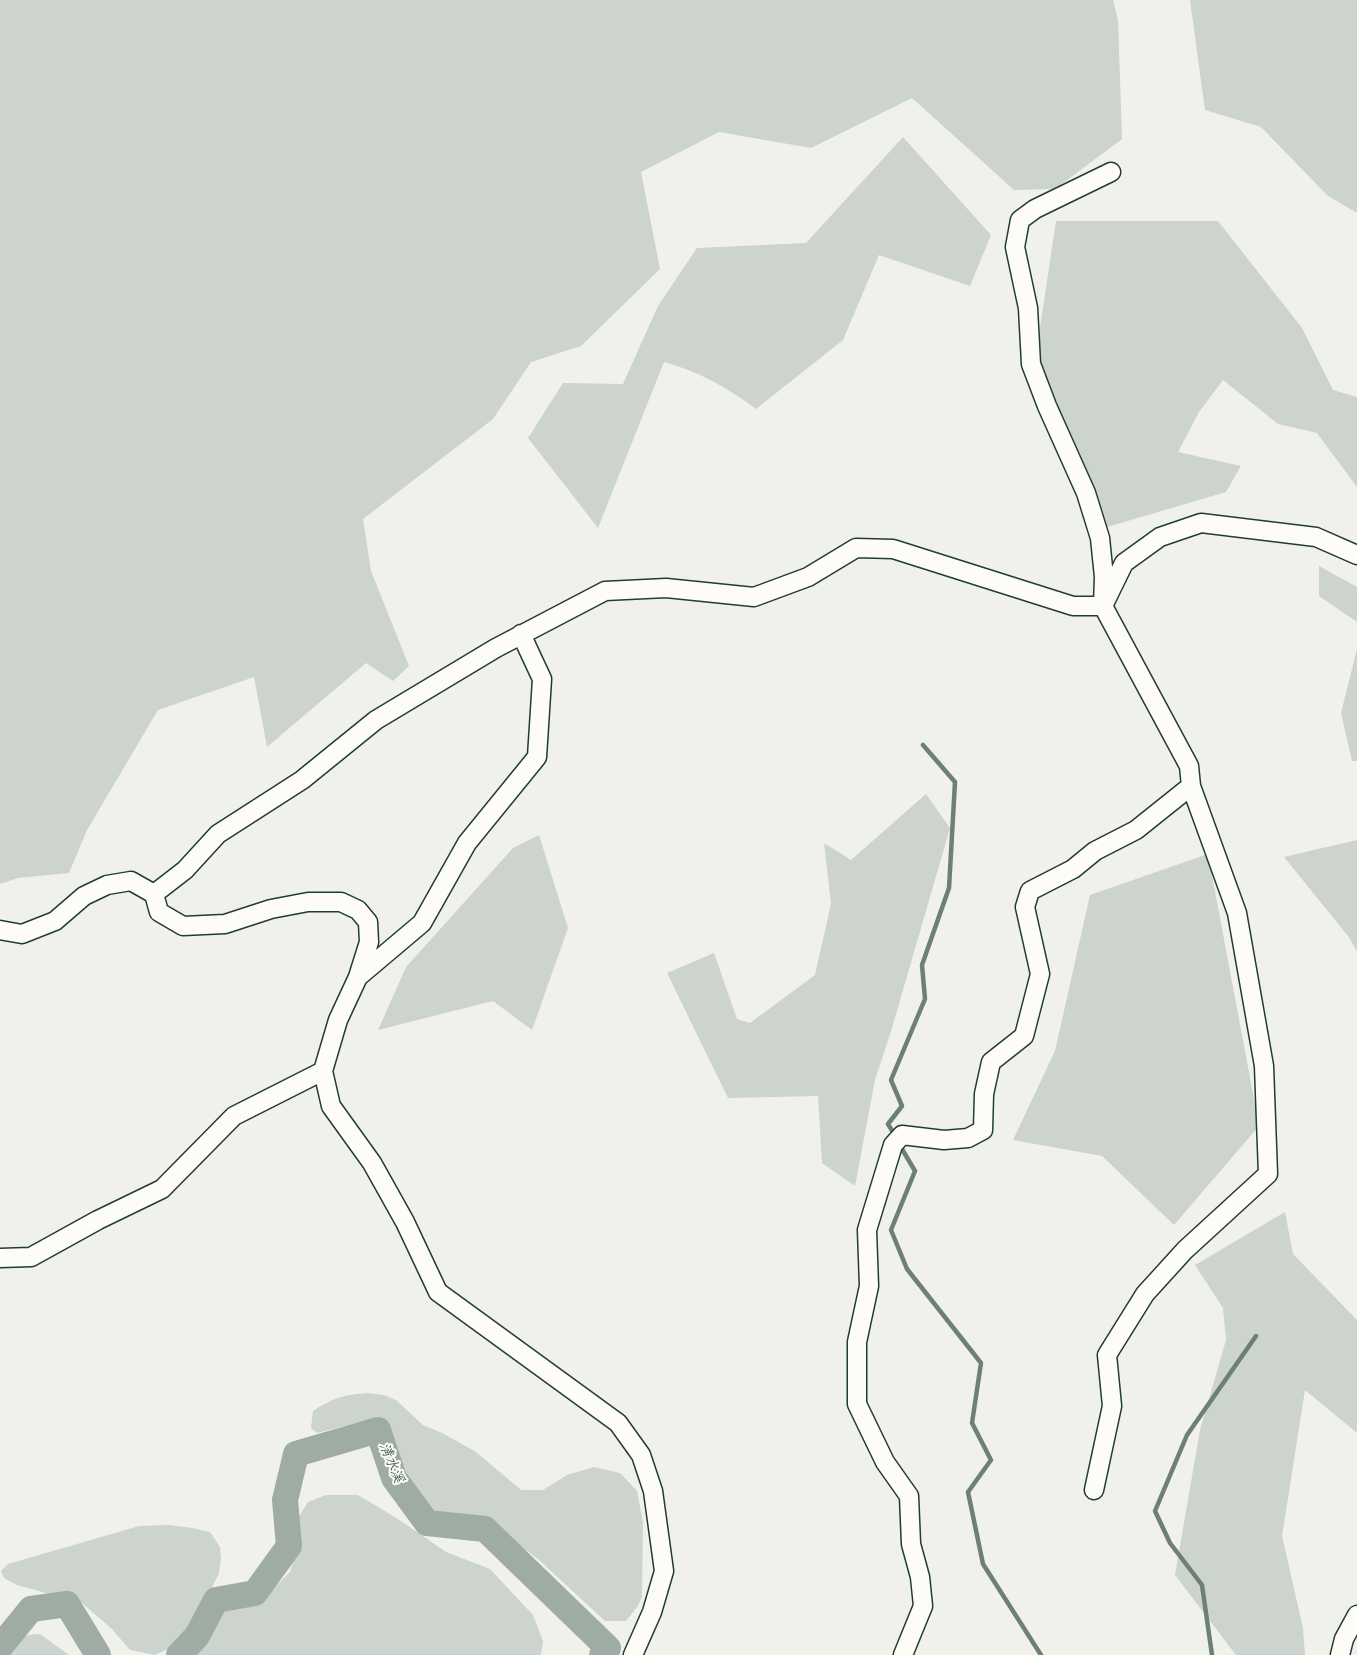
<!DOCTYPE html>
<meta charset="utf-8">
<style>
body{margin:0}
canvas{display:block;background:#f0f1eb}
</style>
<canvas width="1357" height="1655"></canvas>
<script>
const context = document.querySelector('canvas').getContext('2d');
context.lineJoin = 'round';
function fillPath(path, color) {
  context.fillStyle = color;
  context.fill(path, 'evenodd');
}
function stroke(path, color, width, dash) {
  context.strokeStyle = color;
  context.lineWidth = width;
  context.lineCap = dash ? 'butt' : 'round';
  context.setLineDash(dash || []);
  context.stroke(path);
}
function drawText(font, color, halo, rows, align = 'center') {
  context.font = font + ' Sriracha,"LXGW WenKai TC",sans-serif';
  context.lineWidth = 4;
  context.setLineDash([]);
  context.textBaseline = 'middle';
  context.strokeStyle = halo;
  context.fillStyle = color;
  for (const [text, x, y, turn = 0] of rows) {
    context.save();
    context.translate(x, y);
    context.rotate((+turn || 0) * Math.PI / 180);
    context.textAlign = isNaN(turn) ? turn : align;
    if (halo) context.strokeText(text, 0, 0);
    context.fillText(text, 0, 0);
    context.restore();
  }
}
const green = new Path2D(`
 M0,0H1113L1118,20L1122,139L1055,189L1014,190L912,98L811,148L719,132L641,172L660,269L581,346L531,362L493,419L363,519L371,571L409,666L393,681L366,663L267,747L254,677L158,710L87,830L69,873L18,878L0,884Z
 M1190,0H1357V213L1328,196L1261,127L1205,110Z
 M903,137L991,235L970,286L879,255L843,340L756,409C728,388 698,371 664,362L598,528L528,438L563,383L623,384L658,306L697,248L806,243Z
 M1056,221H1218L1302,328L1333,390L1357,397V487L1317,433L1278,424L1223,380L1199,412L1178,452L1241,466L1226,492L1104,528L1034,368Z
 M1319,566L1357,587V622L1319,596Z
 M1357,649V761H1352L1341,713Z
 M926,794L950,828L892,1028L875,1080L855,1186L822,1163L818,1096L728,1098L667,973L714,953L737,1019L750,1023L815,975L831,904L824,843L851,860Z
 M539,835L568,928L532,1030L493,1001L378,1030L406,967L513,848Z
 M1357,840V951L1348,936L1284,857Z
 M1208,854L1259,1126L1174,1225L1102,1156L1013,1140L1055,1051L1090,895Z
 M1285,1212L1293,1254L1357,1320V1433L1305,1390L1282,1536L1303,1628L1305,1655H1236L1175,1575L1200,1430L1226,1340L1223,1308L1195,1265Z
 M367,1393L384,1395L396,1400L423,1425L442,1433L476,1452L521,1490H543L567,1475L594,1467L620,1473L637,1491L643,1523L642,1597L637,1607L626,1621H605L538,1559L507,1536L491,1521L467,1514H440L428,1507L411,1492L396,1464L385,1430L375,1418L317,1433L311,1428L313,1411C333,1398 343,1395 367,1393Z
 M326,1495H358L398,1519L446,1552L490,1569L533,1615L543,1641L541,1655H191L204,1639L221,1604L258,1601L272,1590L290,1572L296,1551L298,1518L308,1502Z
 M169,1525L192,1528L210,1532L220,1547L221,1559L219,1573L197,1618L180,1643L155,1655L130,1650L112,1629L82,1603L17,1585L4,1578L1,1571L8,1564L139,1526Z
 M40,1634L69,1655H0C13,1639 19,1635 40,1634Z`);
const stream = new Path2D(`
 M896,1137L888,1124L902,1106L891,1080L925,999L922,965L949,888L955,782L923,745
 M899,1144L915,1171L891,1230L907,1269L981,1363L972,1423L991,1460L968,1492L983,1564L1041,1655
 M1212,1655L1202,1585L1170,1543L1155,1511L1187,1435L1256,1336`);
const river = new Path2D(`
 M0,1647L31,1609L67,1604L98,1655
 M179,1655L197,1636L216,1600L255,1593L289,1546L285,1500L296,1454L378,1430L394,1478L427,1523L485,1529L608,1648L602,1655`);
const minor = new Path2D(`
 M154,894L185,870L218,834L302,780L376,720L496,648L605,591L666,588L754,597L808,577L856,548L893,549L1073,606H1103L1124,563L1160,537L1201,523L1316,537L1357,555
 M0,930L22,934L55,921L84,896L107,885L131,881L154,894L159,912L183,926L225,924L271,909L308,902H341L358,910L368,922L369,942L358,977L338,1020L323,1071L331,1106L372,1163L405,1222L438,1292L618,1423L641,1455L653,1491L664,1571L652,1612L633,1655
 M358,977L422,923L467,843L537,757L542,679L521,634
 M0,1258L31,1257L98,1220L162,1189L234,1116L323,1071
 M1094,1490L1112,1406L1107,1355L1145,1294L1185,1250L1268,1174L1264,1066L1237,913L1191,786
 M903,1655L923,1606L920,1577L911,1544L909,1496L885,1462L857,1404V1342L869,1286L867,1230L893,1145L902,1135L944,1140L968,1138L983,1130L984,1094L991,1062L1024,1036L1040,974L1025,907L1030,891L1073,869L1095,851L1136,830L1191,786L1189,766L1103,606L1104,577L1100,538L1086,493L1047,406L1031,364L1028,308L1015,247L1020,220L1035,209L1111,172
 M1340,1655L1344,1639L1357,1615`);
const waterNames = [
 ["清水溪",391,1463,67]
];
fillPath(green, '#cdd3cd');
stroke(stream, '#6c8077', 4.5);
stroke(river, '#9faca4', 26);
stroke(minor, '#1f3d34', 21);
stroke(minor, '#fdfcf7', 18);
drawText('italic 14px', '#455e56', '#fdfcf7', waterNames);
</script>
